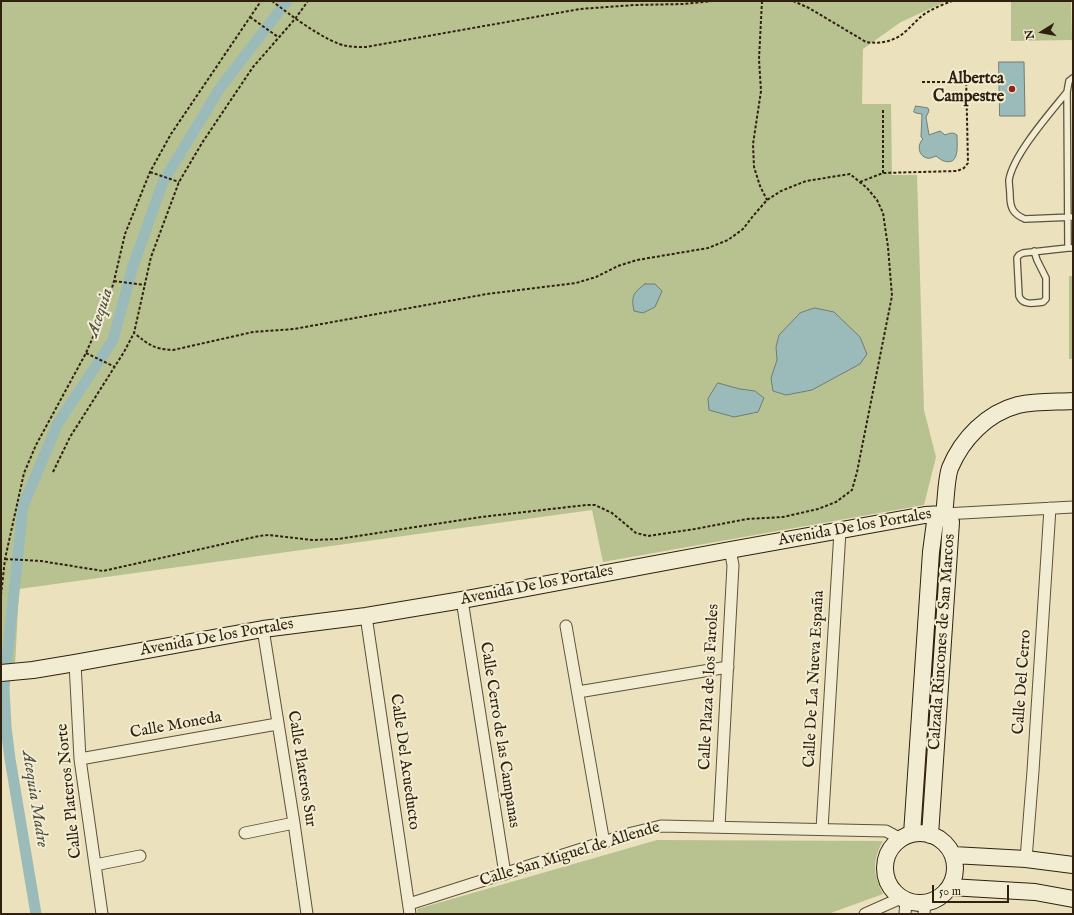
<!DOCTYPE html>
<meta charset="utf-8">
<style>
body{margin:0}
#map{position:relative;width:1074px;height:915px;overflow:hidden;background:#ebe1bc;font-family:"IM FELL English",serif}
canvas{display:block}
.frame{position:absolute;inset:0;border:2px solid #30210e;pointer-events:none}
.north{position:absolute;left:1022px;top:12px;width:40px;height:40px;-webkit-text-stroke:3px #f2ecd3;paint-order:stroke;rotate:259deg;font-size:11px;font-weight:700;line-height:16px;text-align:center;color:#30210e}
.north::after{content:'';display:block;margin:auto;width:14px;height:18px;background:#30210e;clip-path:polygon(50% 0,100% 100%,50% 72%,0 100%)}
.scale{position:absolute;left:932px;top:885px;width:77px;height:18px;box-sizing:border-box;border:2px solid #30210e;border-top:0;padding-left:5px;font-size:12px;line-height:14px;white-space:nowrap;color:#30210e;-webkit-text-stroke:3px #f2ecd3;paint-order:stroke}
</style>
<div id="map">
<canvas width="1074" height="915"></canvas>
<div class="frame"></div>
<div class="north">N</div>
<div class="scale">50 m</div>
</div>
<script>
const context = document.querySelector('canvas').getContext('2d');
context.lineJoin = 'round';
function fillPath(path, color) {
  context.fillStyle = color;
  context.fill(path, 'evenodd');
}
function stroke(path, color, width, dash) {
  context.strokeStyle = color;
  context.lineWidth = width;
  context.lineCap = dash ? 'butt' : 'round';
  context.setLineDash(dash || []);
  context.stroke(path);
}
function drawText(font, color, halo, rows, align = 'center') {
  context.font = font + ' "IM FELL English",serif';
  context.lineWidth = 4;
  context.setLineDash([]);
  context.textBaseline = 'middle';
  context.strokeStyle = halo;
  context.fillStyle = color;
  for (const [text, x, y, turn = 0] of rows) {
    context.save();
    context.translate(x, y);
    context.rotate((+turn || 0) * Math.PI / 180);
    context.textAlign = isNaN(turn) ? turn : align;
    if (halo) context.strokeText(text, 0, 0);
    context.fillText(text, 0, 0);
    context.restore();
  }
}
const green = new Path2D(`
 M1,1H947L901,22L863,49L862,104H891L892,175H917L924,410L936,457L924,505L603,562L592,510L19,589L15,666H1Z
 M1011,1H1071L1072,40L1011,41Z
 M1069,276H1073V359H1069Z
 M657,840L883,841C872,860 873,874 883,894L828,914H418L417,909Z`);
const water = new Path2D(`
 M999,62H1024L1025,116H1000Z
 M916,106L928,108L929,111L926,117L929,135L940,131L945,135C950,133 953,132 957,135C957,145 960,166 944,161C942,161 939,158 936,156C933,157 930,159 927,158C918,156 917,144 923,139L921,137L922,114L916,113L914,112Z
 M645,284H655L662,291L655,307L643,313L634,311C631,296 633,293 645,284Z
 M815,308L834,312L860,337L867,354L860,364L812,390L786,395L773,391L771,378L777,360L776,347L779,335L800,313Z
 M718,383L740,389L755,391L764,398L758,412L734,417L709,410L708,399Z`);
const canal = new Path2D(`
 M36,914L10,759L6,727L4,688L23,506L58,423L113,340L133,266L163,182L220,88L287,1`);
const path = new Path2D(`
 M272,1C289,14 327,43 347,46C353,47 360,47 366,47L580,9L634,5L683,4L712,1
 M762,1L759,59L761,91L753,144L754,167L760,186L767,200
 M793,1L809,8L866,42C880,44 894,42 906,31C913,25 918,18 926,13C934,8 944,4 952,1
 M250,17L278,37
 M922,82H966
 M150,172L179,182
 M883,173V108
 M860,182L883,173L957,171L964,168L968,163L966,74
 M114,281L145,285
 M86,353L115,367
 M53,472L70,437L124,352L134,333L151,257L179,182L202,143L253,67L295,19L308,1
 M5,559L41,561L103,571L259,536L269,535L312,540L338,539L481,517L586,505H595L612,513L636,533L648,536L695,529L747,519L783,517L818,509L836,502L852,490L857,472L892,296L888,247L883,213L877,200L867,188L850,174L806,181L781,191L767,200L753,216L743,229L728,240L708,248L637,260L618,266L596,277L576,283L487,294L294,329L253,332L173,350C154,349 149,345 134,333
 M1,595L5,559L24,473L36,445L86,353L107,305L114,281L125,234L150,172L171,134L261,1`);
const lane = new Path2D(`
 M1067,92C1050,113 1013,155 1009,180C1009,185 1010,190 1010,195C1010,208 1013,214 1025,219L1073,217
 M1068,248L1067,92L1069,81L1073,78
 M1034,251L1037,260L1046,278V299L1043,302C1034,303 1023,306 1019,296L1017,258L1019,255L1023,253L1068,248H1073`);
const street = new Path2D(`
 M944,514L1073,507
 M462,600L505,874
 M366,616L410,914
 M566,626L604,843
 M263,629L294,823L307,914
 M75,663L80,759L102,914
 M578,692L728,667
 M80,759L277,724
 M719,827L733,565L730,550
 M822,829L840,531
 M245,833L294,823
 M1026,859L1033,771L1050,508
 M95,865L140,856
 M409,904L632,833L661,826L886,831L901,839
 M865,914L901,898
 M905,914L906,900
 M924,914L925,903`);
const secondary = new Path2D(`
 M944,514C946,501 946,479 950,468C962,439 987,413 1018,405C1036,401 1055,402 1073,401
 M1,673L33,670L75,663L263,629L366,616L462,600L730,550L925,515L944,514
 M885 868a35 35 0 1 1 70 0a35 35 0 1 1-70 0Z
 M912,834L931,552L935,522L944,514
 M930,835L951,522L944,514
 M953,855L1026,859L1073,865
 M950,887L1035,892L1073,899`);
const markers = [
 [1012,89,4,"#8f2418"]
];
const poiNames = [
 ["Albertca",1004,80],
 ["Campestre",1004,98]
];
const streetNames = [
 ["Avenida De los Portales",855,528,-10],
 ["Avenida De los Portales",537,586,-11],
 ["Avenida De los Portales",217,638,-10],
 ["Calzada Rincones de San Marcos",943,642,-86],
 ["Calle De La Nueva España",815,679,-87],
 ["Calle Del Cerro",1023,682,-86],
 ["Calle Plaza de los Faroles",710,687,-87],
 ["Calle Moneda",176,726,-10],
 ["Calle Cerro de las Campanas",499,735,81],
 ["Calle Del Acueducto",404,762,82],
 ["Calle Plateros Sur",301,769,81],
 ["Calle Plateros Norte",70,791,-96],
 ["Calle San Miguel de Allende",570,855,-17]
];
const waterNames = [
 ["Acequia",101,313,-72],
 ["Acequia Madre",34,799,81]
];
fillPath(green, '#b8c290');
fillPath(water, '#9bbbba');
stroke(water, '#707d75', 1);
stroke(canal, '#9bbbba', 11);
stroke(lane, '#5f513a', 8);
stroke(street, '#5f513a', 13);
stroke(secondary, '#30210e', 18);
stroke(path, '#30210e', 2, [3, 2]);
stroke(lane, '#f2ecd3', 5.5);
stroke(street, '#f2ecd3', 11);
stroke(secondary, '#f2ecd3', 16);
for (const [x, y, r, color] of markers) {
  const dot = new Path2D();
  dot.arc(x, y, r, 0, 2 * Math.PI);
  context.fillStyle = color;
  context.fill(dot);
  stroke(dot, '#f2ecd3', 1.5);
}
drawText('bold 16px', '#30210e', '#f2ecd3', poiNames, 'right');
drawText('16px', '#30210e', '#f2ecd3', streetNames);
drawText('italic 17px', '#504f42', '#f2ecd3', waterNames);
</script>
